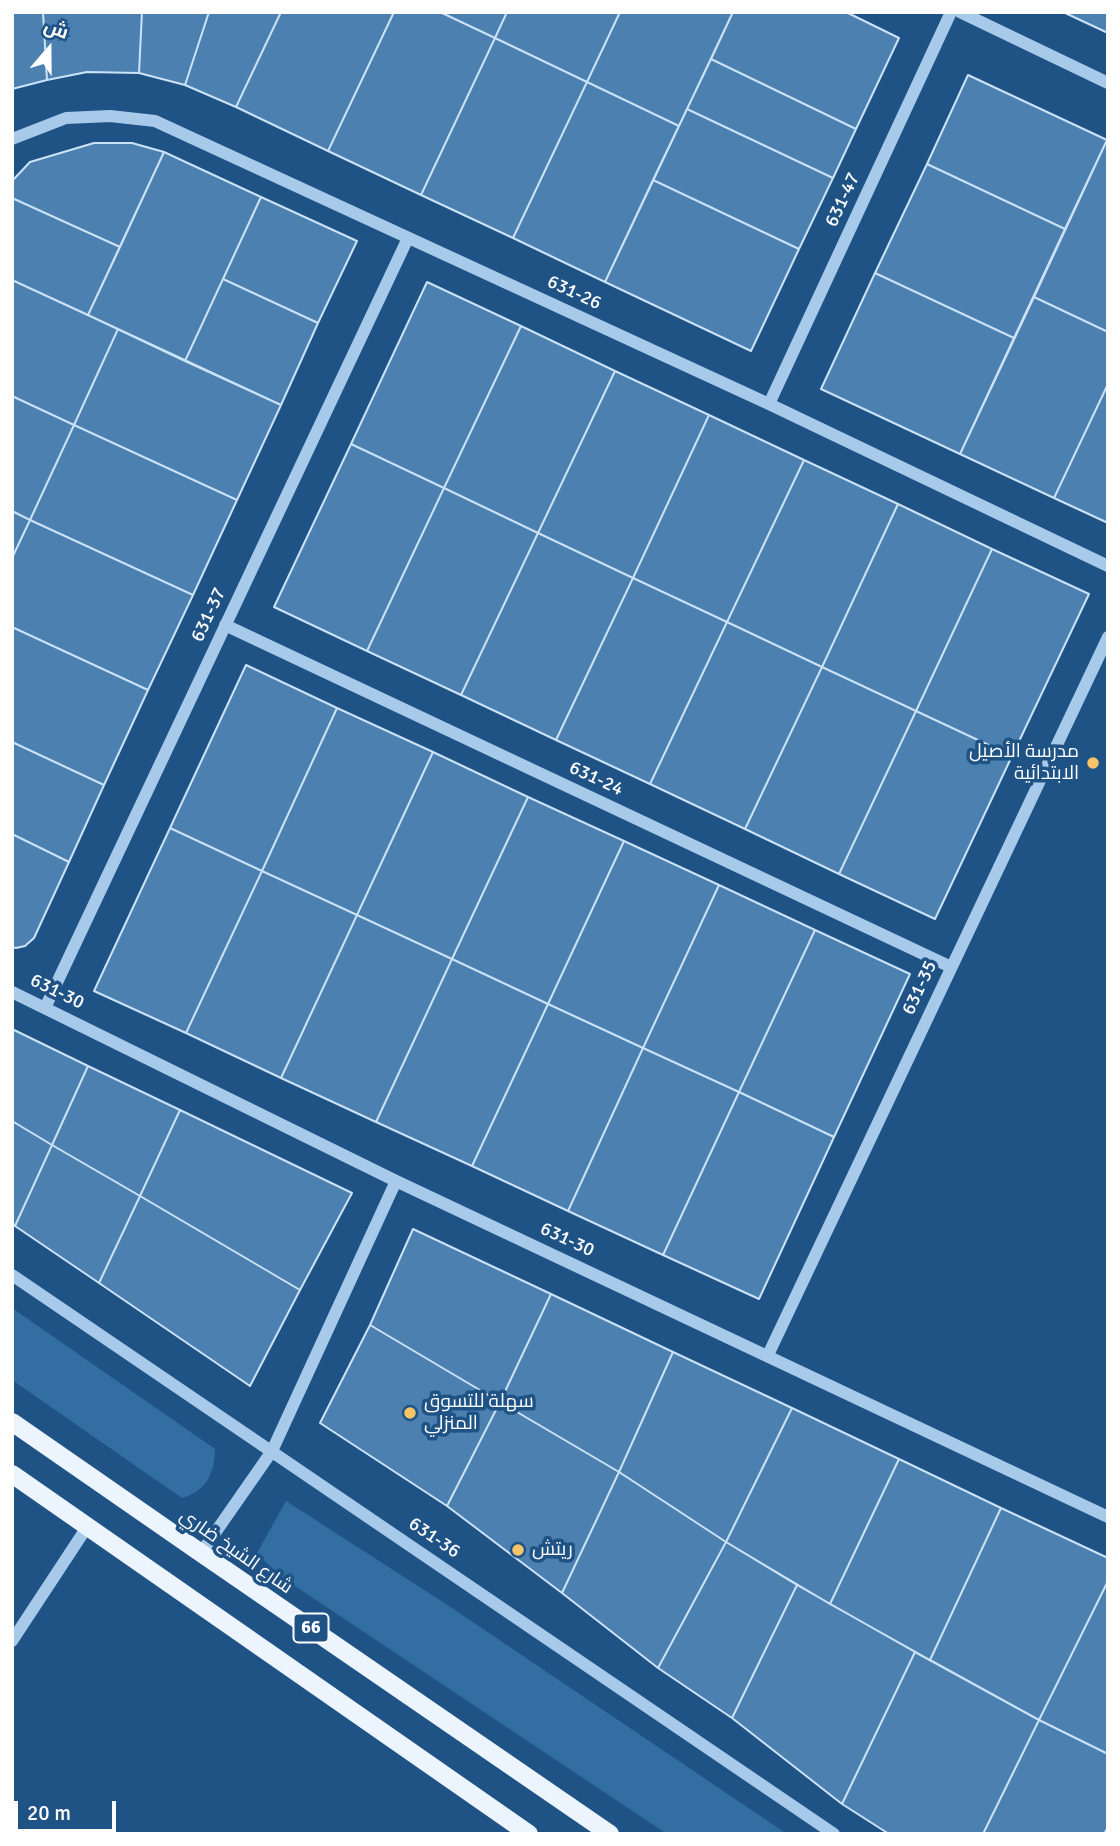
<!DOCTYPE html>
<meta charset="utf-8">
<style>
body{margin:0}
#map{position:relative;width:1120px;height:1846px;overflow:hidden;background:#1f5386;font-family:Signika,Cairo,sans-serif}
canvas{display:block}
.frame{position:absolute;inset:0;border:14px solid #fff;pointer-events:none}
.north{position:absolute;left:14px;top:14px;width:70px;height:70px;-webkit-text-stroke:5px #1f5386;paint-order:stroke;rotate:20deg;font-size:19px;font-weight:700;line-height:28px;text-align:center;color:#fff}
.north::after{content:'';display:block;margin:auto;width:24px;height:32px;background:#fff;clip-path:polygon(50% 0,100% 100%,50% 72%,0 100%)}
.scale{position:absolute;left:14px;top:1801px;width:102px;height:32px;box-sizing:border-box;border:4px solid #fff;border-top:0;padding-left:9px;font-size:21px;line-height:24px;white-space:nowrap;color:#fff;-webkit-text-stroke:5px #1f5386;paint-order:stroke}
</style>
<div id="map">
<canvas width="1120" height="1846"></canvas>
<div class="frame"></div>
<div class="north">ش</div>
<div class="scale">20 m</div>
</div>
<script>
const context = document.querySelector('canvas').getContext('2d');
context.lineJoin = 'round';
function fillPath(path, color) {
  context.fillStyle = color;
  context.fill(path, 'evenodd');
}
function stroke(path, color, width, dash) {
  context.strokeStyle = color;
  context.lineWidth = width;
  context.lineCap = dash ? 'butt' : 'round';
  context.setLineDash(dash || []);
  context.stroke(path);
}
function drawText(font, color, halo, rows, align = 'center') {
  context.font = font + ' Signika,Cairo,sans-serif';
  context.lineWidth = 7;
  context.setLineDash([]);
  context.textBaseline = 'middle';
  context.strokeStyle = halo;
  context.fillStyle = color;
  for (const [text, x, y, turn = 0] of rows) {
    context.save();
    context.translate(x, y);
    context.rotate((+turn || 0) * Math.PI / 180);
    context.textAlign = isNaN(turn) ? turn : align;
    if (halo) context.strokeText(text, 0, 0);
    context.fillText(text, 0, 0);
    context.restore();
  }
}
const green = new Path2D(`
 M12,1308L215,1449C214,1475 207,1490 182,1498L12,1380Z
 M286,1501L446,1604L787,1834H667L277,1574L257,1553Z`);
const building = new Path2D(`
 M12,12H43L47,80L12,89Z
 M43,12H142L139,73L87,72L47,80Z
 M142,12H209L185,85L139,73Z
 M209,12H281L236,107L185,85Z
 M281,12H394L328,151L236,107Z
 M394,12H440L495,38L421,195L328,151Z
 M440,12H507L495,38Z
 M507,12H620L587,82L495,38Z
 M620,12H733L679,126L587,82Z
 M733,12H846L899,38L856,129L711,59Z
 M1063,12H1108V33Z
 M495,38L587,82L513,238L421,195Z
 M711,59L856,129L833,178L687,109Z
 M968,75L1107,140L1065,229L927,164Z
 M587,82L679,126L605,282L513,238Z
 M687,109L833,178L799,249L653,180Z
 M1107,140L1108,141V332L1034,297Z
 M94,143H132L164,152L120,247L12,198V181L30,162Z
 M164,152L261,197L185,361L88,315Z
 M927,164L1065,229L1014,338L875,273Z
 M653,180L799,249L751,351L605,282Z
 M261,197L357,241L318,323L223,279Z
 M12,198L120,247L88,315L12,280Z
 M875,273L1014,338L960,454L821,389Z
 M223,279L318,323L281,405L185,361Z
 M12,280L118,329L74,425L12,396Z
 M427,282L521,326L444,488L351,444Z
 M1034,297L1108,332V384L1054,498L960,454Z
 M521,326L615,371L538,533L444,488Z
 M118,329L281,405L237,500L74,425Z
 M615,371L709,415L633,578L538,533Z
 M1108,384V523L1054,498Z
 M12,396L74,425L30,520L12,511Z
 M709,415L804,460L727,622L633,578Z
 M74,425L237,500L193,595L30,520Z
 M351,444L444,488L367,651L274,607Z
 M804,460L898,504L822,667L727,622Z
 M444,488L538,533L461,695L367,651Z
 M898,504L992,549L916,711L822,667Z
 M12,511L30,520L12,558Z
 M30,520L193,595L148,690L12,627V558Z
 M538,533L633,578L556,740L461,695Z
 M992,549L1089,594L1012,756L916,711Z
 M633,578L727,622L650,784L556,740Z
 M727,622L822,667L745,829L650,784Z
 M12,627L148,690L104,785L12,742Z
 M246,665L337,708L262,871L170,828Z
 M822,667L916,711L839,874L745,829Z
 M337,708L433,752L357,915L262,871Z
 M916,711L1012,756L935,919L839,874Z
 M12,742L104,785L69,862L12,834Z
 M433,752L528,797L452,959L357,915Z
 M528,797L624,841L548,1004L452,959Z
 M170,828L262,871L186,1033L94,991Z
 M12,834L69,862L34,938L25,946L16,948L12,947Z
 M624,841L719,885L643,1048L548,1004Z
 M262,871L357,915L281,1078L186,1033Z
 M719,885L815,930L739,1092L643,1048Z
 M357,915L452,959L376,1122L281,1078Z
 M815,930L910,974L834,1137L739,1092Z
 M452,959L548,1004L472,1166L376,1122Z
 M548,1004L643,1048L568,1211L472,1166Z
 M12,1029L88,1066L52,1145L12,1121Z
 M643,1048L739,1092L663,1255L568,1211Z
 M88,1066L180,1110L140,1196L52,1145Z
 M739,1092L834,1137L759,1299L663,1255Z
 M180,1110L352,1193L300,1290L140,1196Z
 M12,1121L52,1145L15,1226L12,1224Z
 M52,1145L140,1196L99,1283L15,1226Z
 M140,1196L300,1290L250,1386L99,1283Z
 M413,1229L551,1294L500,1402L370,1325Z
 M551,1294L673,1352L619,1472L500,1402Z
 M370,1325L500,1402L447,1506L320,1423Z
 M673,1352L792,1408L726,1542L619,1472Z
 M500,1402L619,1472L562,1593L447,1506Z
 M792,1408L899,1459L830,1604L726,1542Z
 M899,1459L1001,1508L930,1660L830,1604Z
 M619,1472L726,1542L658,1668L562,1593Z
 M1001,1508L1108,1558V1581L1039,1720L930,1660Z
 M726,1542L797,1585L732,1718L658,1668Z
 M1108,1581V1754L1039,1720Z
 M797,1585L915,1652L842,1804L732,1718Z
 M915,1652L1039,1720L983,1834H889L842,1804Z
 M1039,1720L1108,1754V1827L1104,1834H983Z`);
const minor = new Path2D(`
 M960,12L1108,83
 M12,139L66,118L110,116L155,121L769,404L1108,566
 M769,404L951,12
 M225,625L951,967
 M12,992L396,1181L1108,1517
 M45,1008L408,238
 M12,1275L834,1834
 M768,1355L1108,637
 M201,1553L272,1451L396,1181
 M12,1641L87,1527`);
const major = new Path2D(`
 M12,1422L201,1553L610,1834
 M12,1474L529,1834`);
const markers = [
 [1093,763,7,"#f8c468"],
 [410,1413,7,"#f8c468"],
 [518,1550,7,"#f8c468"]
];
const shields = [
 [311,1628,35]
];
const shieldNames = [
 ["66",311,1628]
];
const streetNames = [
 ["631-47",843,200,-65],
 ["631-26",574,293,25],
 ["631-37",209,615,-65],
 ["631-24",596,779,25],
 ["631-35",920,988,-65],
 ["631-30",57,992,26],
 ["631-30",567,1240,25],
 ["631-36",434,1538,34],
 ["شارع الشيخ ضاري",236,1552,35]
];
const poiNames = [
 ["مدرسة الأصيل",1079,752,"right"],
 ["الابتدائية",1079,774,"right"],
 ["سهلة للتسوق",424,1402],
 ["المنزلي",424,1424],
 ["ريتش",532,1550]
];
fillPath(green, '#336ea3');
fillPath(building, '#4b80b0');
stroke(building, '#cce3f7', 2);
stroke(minor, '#a8caea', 12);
stroke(major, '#ecf4fe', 18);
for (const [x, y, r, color] of markers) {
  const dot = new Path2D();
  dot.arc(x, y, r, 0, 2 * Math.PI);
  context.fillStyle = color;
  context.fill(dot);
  stroke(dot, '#1f5386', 2.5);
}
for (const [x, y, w] of shields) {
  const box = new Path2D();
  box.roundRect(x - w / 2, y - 14.5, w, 29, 5);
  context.fillStyle = '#1f5386';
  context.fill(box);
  stroke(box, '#fff', 2);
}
drawText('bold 18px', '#fff', null, shieldNames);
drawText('19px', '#fff', '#1f5386', streetNames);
drawText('19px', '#fff', '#1f5386', poiNames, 'left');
</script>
